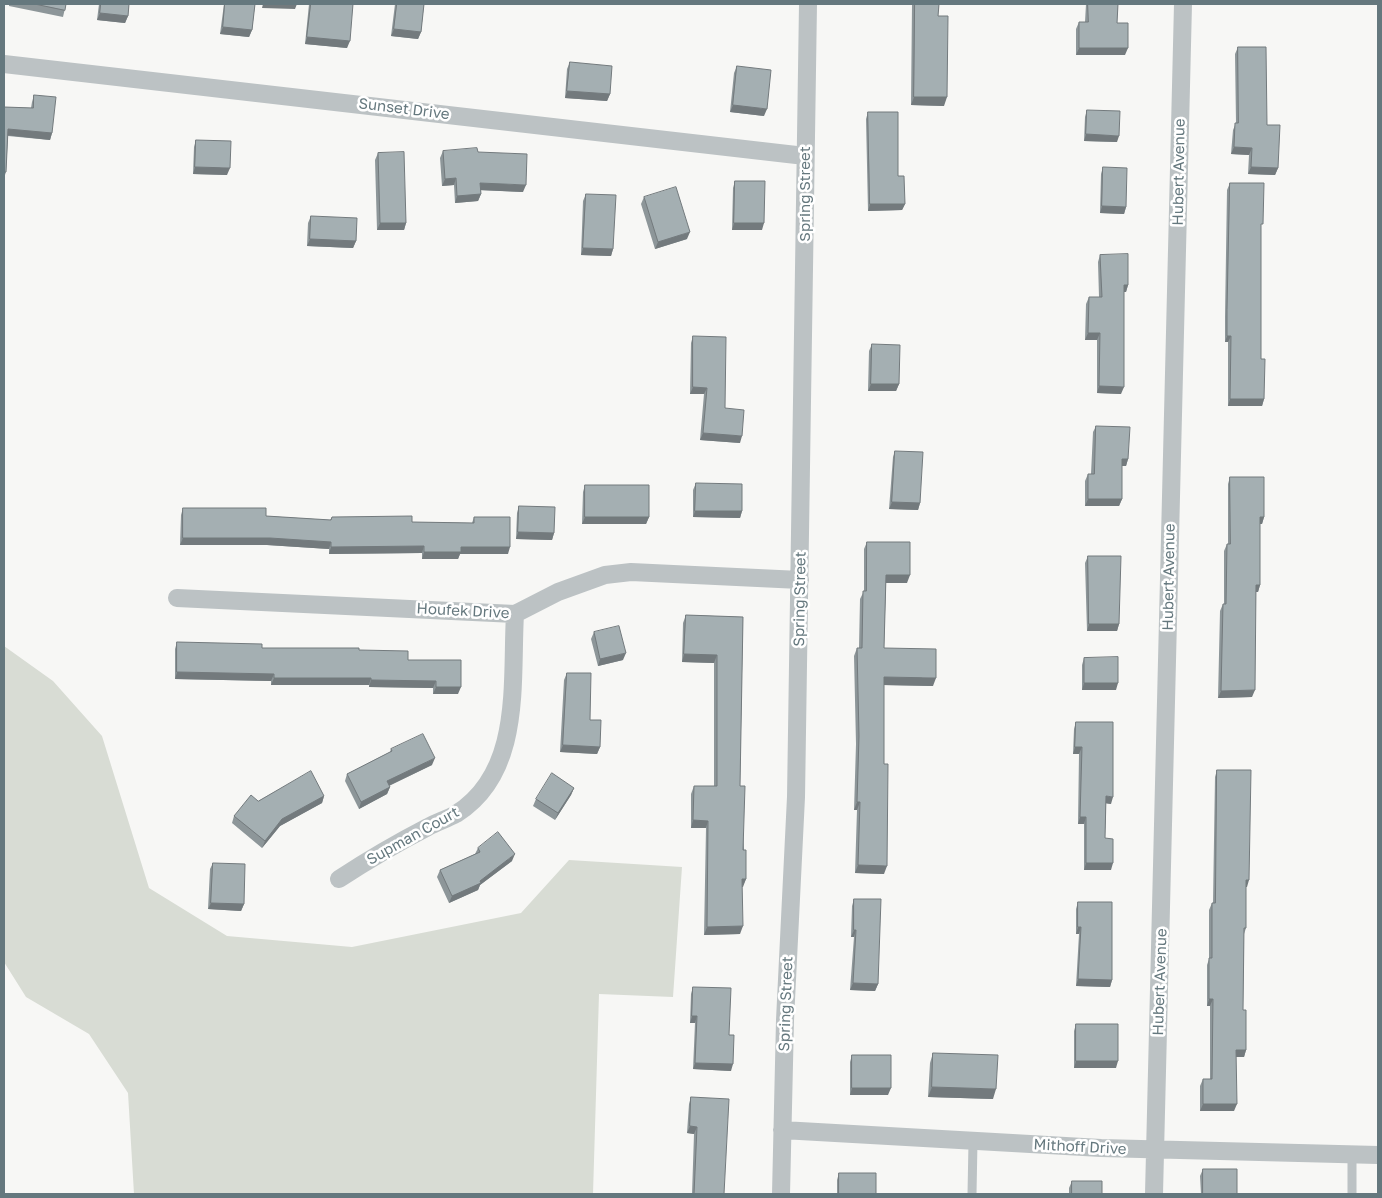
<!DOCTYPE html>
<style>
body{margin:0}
#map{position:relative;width:1382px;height:1198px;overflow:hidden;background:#f7f7f5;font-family:"Golos Text",sans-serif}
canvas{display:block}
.frame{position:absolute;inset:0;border:5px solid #65787e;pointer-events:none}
</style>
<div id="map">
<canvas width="1382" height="1198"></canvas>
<div class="frame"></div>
</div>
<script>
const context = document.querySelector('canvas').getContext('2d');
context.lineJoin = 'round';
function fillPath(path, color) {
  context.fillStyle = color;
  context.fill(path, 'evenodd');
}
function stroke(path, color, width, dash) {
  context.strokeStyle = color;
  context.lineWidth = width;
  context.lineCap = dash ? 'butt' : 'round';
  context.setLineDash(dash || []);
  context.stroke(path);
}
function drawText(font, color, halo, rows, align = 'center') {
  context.font = font + ' "Golos Text",sans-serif';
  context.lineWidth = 5;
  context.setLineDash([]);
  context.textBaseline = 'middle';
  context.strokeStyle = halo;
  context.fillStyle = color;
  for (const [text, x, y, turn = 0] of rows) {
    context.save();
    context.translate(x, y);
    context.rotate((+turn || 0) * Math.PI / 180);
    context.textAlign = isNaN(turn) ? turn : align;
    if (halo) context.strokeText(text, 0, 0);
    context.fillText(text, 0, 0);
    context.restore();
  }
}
const green = new Path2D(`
 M4,646L53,681L102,736L149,888L227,936L352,947L521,913L569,860L682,867L673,997L599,994L593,1194H134L128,1093L89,1034L26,997L4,962Z`);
const lane = new Path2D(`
 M972,1194L973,1142
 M1352,1194V1155`);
const street = new Path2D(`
 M4,64L805,156
 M177,598L515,614L558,592L605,575L631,572L800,580
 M339,879C368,860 397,843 428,827C437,822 447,819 456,814C523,772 511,682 515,614
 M782,1130L1101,1148L1378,1155
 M781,1194L785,1020L796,797L808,4
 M1154,1194L1183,4`);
const wall = new Path2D(`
 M9,4H66L63,17L9,6Z
 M99,4H129L128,16L125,23L97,20Z
 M224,4H255L252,30L249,37L220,34Z
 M309,4H353L347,48L305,44Z
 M395,4H424L421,32L418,39L391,36Z
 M912,4H939L938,16L944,106L911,105Z
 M1086,4H1118L1117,23L1125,55H1076V29L1079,22H1085Z
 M1238,47L1267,125L1278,168L1275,175L1248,174L1249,155L1231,154L1233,130L1236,123L1235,54Z
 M570,62L610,94L607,101L565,98L567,69Z
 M737,66L764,116L730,112L734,73Z
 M34,95L52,133L50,140L8,136L6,172L4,178V107L31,108L32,102Z
 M1087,110L1117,142L1084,141L1085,117Z
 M868,112L898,176L905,204L902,210L868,211L866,119Z
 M196,140L227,175L193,174L194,147Z
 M443,151L523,192L481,190V194L478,201L455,203L454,185L442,186L440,158Z
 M378,153L406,223L404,230H377L375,160Z
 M1103,167L1126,207L1124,214L1100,213L1101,174Z
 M735,181L762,230H732L733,188Z
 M1230,183L1261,229V359L1264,399L1262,406H1228V342H1225V317L1227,190Z
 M586,194L613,249L611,256L581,255L583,201Z
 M644,197L687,239L655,249L641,204Z
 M311,216L356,241L353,248L307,246L308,223Z
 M1100,255L1128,285L1126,292H1124L1121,394L1097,393V340H1085L1086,304L1089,297H1099L1098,262Z
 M693,336L740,443L700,440L704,394H690L691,343Z
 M872,344L899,384L896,391H868L869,351Z
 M1096,426L1128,459L1126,466H1122V499L1119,506H1085V481L1088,474H1091L1093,432Z
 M895,451L920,503L918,510L889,509L893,457Z
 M1230,477L1264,517L1262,524H1260V585L1258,592H1256L1252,697L1218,698L1220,611L1223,604H1224V551L1227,544H1228V484Z
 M696,483L742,511L740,518L693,517V490Z
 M585,485L649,517L646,524H582L583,492Z
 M519,506L554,533L552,540L516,539L517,513Z
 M183,508L266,516L330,520L332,517L412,522L472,523L474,517L508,554H460L458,559H422V553L329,554V549L267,545H180L181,515Z
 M867,542L907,583H886L884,648L933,686L884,685V874L855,873L857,810H854L856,744L854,656L857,648H859L860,599L864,591V549Z
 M1088,556L1119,624L1117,631H1087L1085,563Z
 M686,615L743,617L740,786L746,879L742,887L740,934L704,935L706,828H691V794L694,786H714V663L682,662L683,623Z
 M594,632L623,660L598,666L591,639Z
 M177,642L262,648L359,650L408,660L458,694H433V688L369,687V685H271V681L175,679V649Z
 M1084,658L1116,690H1082V665Z
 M567,673L590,720L600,747L597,754L560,752L564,680Z
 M1076,722L1111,804L1106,803L1105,838L1111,870H1084V824H1078L1079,754H1073L1074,729Z
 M391,749L432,765L389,786L390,787L387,794L359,809L345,781L347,774L390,752Z
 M1217,770L1247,887H1246V928L1244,934L1243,1010L1246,1050L1244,1057H1236L1234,1111H1200V1086L1203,1079H1210V1006H1207V965L1209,959V910L1212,903H1213L1215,777Z
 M574,788L571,795L555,820L533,806L536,799Z
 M324,796L322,803L280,826L262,848L232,823L234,816L258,801Z
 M478,848L512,861L480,885L478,890L449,903L437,877L440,870L475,854Z
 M213,863L244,904L241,911L208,909L210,869Z
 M854,899L878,984L875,991L850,990L854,937H851L852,906Z
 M1078,902L1112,980L1110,987L1076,986L1079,934H1076V909Z
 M693,987L729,1035L731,1071L693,1069L695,1023H690L691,994Z
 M1076,1024L1116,1068H1074V1031Z
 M933,1053L993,1099L928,1097L930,1063Z
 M852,1055L888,1095H850V1062Z
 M691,1097L724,1194H692L694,1134L687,1133L689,1104Z
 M1203,1169L1237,1194H1201L1200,1176Z
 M839,1173L876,1194H837V1180Z
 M1072,1181L1102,1194H1069V1188Z`);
const shadedWall = new Path2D(`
 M263,4H297L295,9L262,8Z
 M100,13L128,16L125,23L97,20Z
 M223,27L252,30L249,37L220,34Z
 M394,29L421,32L418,39L391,36Z
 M307,37L350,41L347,48L305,44Z
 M1079,48H1128L1125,55H1076Z
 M567,91L610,94L607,101L565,98Z
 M914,97H947L944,106L911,105Z
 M733,105L767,109L764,116L730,112Z
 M8,129L52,133L50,140L5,135Z
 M1086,134L1119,136L1117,142L1084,141Z
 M1234,147L1252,148L1249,155L1231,154Z
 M195,167L230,168L227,175L193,174Z
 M1251,167L1278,168L1275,175L1248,174Z
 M456,178L454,185L442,186L445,179Z
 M480,183L526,185L523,192L477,190Z
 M481,194L478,201L455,203L457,196Z
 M870,204H905L902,210L868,211Z
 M1102,206L1126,207L1124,214L1100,213Z
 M380,223H406L404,230H377Z
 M734,223H764L762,230H732Z
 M690,232L687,239L655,249L658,242Z
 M310,239L356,241L353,248L307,246Z
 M583,248L613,249L611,256L581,255Z
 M1124,285H1128L1126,292H1121Z
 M1088,333H1100L1097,340H1085Z
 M1227,336H1231L1228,342H1225Z
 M871,384H899L896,391H868Z
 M1099,386L1124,387L1121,394L1097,393Z
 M693,387L707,388L704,394H690Z
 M1230,399H1264L1262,406H1228Z
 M703,433L742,436L740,443L700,440Z
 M1122,459H1128L1126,466H1119Z
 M1088,499H1122L1119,506H1085Z
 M892,502L920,503L918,510L889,509Z
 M695,511H742L740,518L693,517Z
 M585,517H649L646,524H582Z
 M1260,517H1264L1262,524H1258Z
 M518,532L554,533L552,540L516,539Z
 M183,538H270L331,542L329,549L267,545H180Z
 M424,546L422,553L329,554L331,547Z
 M461,547H510L508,554H460L458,559H422L424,552Z
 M886,575H910L907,583H883Z
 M1256,585H1260L1258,592H1254Z
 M1089,624H1119L1117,631H1087Z
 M626,653L623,660L598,666L600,659Z
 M684,654L717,655L714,663L682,662Z
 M177,672L274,674L271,681L175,679Z
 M884,677L936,678L933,686L882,685Z
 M274,678H371L369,685H271Z
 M371,680L436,681L433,688L369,687Z
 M1084,683H1118L1116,690H1082Z
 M436,687H461L458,694H433Z
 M1255,690L1252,697L1218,698L1221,691Z
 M563,745L600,747L597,754L560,752Z
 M1075,747H1082L1079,754H1073Z
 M435,758L432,765L384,788L387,781Z
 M390,787L387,794L359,809L361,802Z
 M574,788L571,795L555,820L558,813Z
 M324,796L322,803L280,826L262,848L265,841L282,819Z
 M1106,796L1113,797L1111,804L1103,803Z
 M857,802H860L857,810H854Z
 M1080,817H1086L1084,824H1078Z
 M693,820L708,821L706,828H691Z
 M515,854L512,861L480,885L478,890L449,903L452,896L480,881Z
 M1086,863H1113L1111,870H1084Z
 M858,865L887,866L884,874L855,873Z
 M742,879H746L743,887H739Z
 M1246,880H1249L1247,887H1243Z
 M211,903L244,904L241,911L208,909Z
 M743,926L740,934L704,935L707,927Z
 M1078,927H1081L1079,934H1076Z
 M854,930H856L854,937H851Z
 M1078,979L1112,980L1110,987L1076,986Z
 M853,983L878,984L875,991L850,990Z
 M1209,999H1213L1210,1006H1207Z
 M692,1016H697L695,1023H690Z
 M1236,1050H1246L1244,1057H1233Z
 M1076,1061H1118L1116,1068H1074Z
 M695,1063L733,1064L731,1071L693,1069Z
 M932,1087L996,1089L993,1099L928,1097Z
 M852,1088H891L888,1095H850Z
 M1203,1104H1237L1234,1111H1200Z
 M690,1126L697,1127L694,1134L687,1133Z`);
const building = new Path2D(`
 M35,4H66L65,10Z
 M101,4H129L128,16L100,13Z
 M225,4H255L252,30L223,27Z
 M311,4H353L350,41L307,37Z
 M397,4H424L421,32L394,29Z
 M915,4H939L938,16H948L947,97H914Z
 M1088,4H1118L1117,23H1128V48H1079V22H1088Z
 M1238,47H1266L1267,125H1280L1278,168L1251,167L1252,148L1234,147L1235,123H1238Z
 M570,62L612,66L610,94L567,91Z
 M737,66L771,70L767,109L733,105Z
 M34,95L56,97L52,133L8,129L6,172H4V107L33,108Z
 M1087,110L1120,111L1119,136L1086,134Z
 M868,112H898V176H904L905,204H870Z
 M196,140L231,141L230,168L195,167Z
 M477,148L478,152L527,154L526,185L480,183L481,194L457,196L456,178L445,179L443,151Z
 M404,152L406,223H380L378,153Z
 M1103,167L1127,168L1126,207L1102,206Z
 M735,181H765L764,223H734Z
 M1230,183H1264L1263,224H1261V359H1265L1264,399H1230L1231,336H1227V310Z
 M676,187L690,232L658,242L644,197Z
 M586,194L616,195L613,249L583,248Z
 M311,216L357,218L356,241L310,239Z
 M1128,254V285H1124V387L1099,386L1100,333H1088L1089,297H1102L1100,255Z
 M693,336L726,337L725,408L744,410L742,436L703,433L707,388L693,387Z
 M872,344L900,345L899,384H871Z
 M1096,426L1130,427L1128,459H1122V499H1088V474H1094Z
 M895,451L923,452L920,503L892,502Z
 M1230,477H1264V517H1260V585H1256L1255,690L1221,691L1223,604H1226L1227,544H1230Z
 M696,483L742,484V511H695Z
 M585,485H649V517H585Z
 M519,506L555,507L554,533L518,532Z
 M183,508H266V516L331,520L332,517L412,516V522L474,523V517H510V547H461V552H424V546L331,547V542L270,538H183Z
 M867,542H910V575H886L884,648L936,649V678L884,677V764H888L887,866L858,865L860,802H857L859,736L857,648H862L863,591H866Z
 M1088,556H1121L1119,624H1089Z
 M686,615L743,617L740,786H745L743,850H746V879H742L743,926L707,927L708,821L693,820L694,786H717V655L684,654Z
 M619,626L626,653L600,659L594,632Z
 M177,642L262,644V648H359V650L408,651V660H461V687H436V681L371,680V678H274V674L177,672Z
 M1118,657V683H1084V658Z
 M567,673H591L590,720H601L600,747L563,745Z
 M1076,722H1113V797L1106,796L1105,838L1113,839V863H1086V817H1080L1082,747H1075Z
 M423,734L435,758L387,781L390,787L361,802L347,774L392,751L391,749Z
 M1217,770H1251L1249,880H1246V928H1244L1243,1010H1246V1050H1236L1237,1104H1203V1079H1212L1213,999H1209V958H1212V903H1215Z
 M311,771L324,796L282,819L265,841L234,816L251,795L258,801Z
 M552,773L574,788L558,813L536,799Z
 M498,832L515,854L480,881L481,883L452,896L440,870L480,852L478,848Z
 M213,863L245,864L244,904L211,903Z
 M854,899H881L878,984L853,983L856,930H854Z
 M1078,902H1112V980L1078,979L1081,927H1078Z
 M693,987L731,988L729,1035H734L733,1064L695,1063L697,1016H692Z
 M1076,1024H1118V1061H1076Z
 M933,1053L998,1055L996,1089L932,1087Z
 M852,1055H891V1088H852Z
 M691,1097L729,1099L724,1194H694L697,1127L690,1126Z
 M1203,1169H1237V1194H1203Z
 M839,1173H876V1194H839Z
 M1072,1181H1102V1194H1072Z`);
const streetNames = [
 ["Sunset Drive",404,109,7],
 ["Hubert Avenue",1179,172,-89],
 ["Spring Street",805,194,-90],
 ["Hubert Avenue",1169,577,-89],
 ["Spring Street",800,599,-89],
 ["Houfek Drive",463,611,3],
 ["Supman Court",413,836,-29],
 ["Hubert Avenue",1160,982,-88],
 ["Spring Street",786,1004,-88],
 ["Mithoff Drive",1080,1147,3]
];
fillPath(green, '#d8dcd4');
stroke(lane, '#bcc2c4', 9);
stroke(street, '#bcc2c4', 18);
fillPath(wall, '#8d9699');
fillPath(shadedWall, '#737a7d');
fillPath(building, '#a4afb2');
stroke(building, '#737a7d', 1);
drawText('15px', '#65787e', '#fff', streetNames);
</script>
